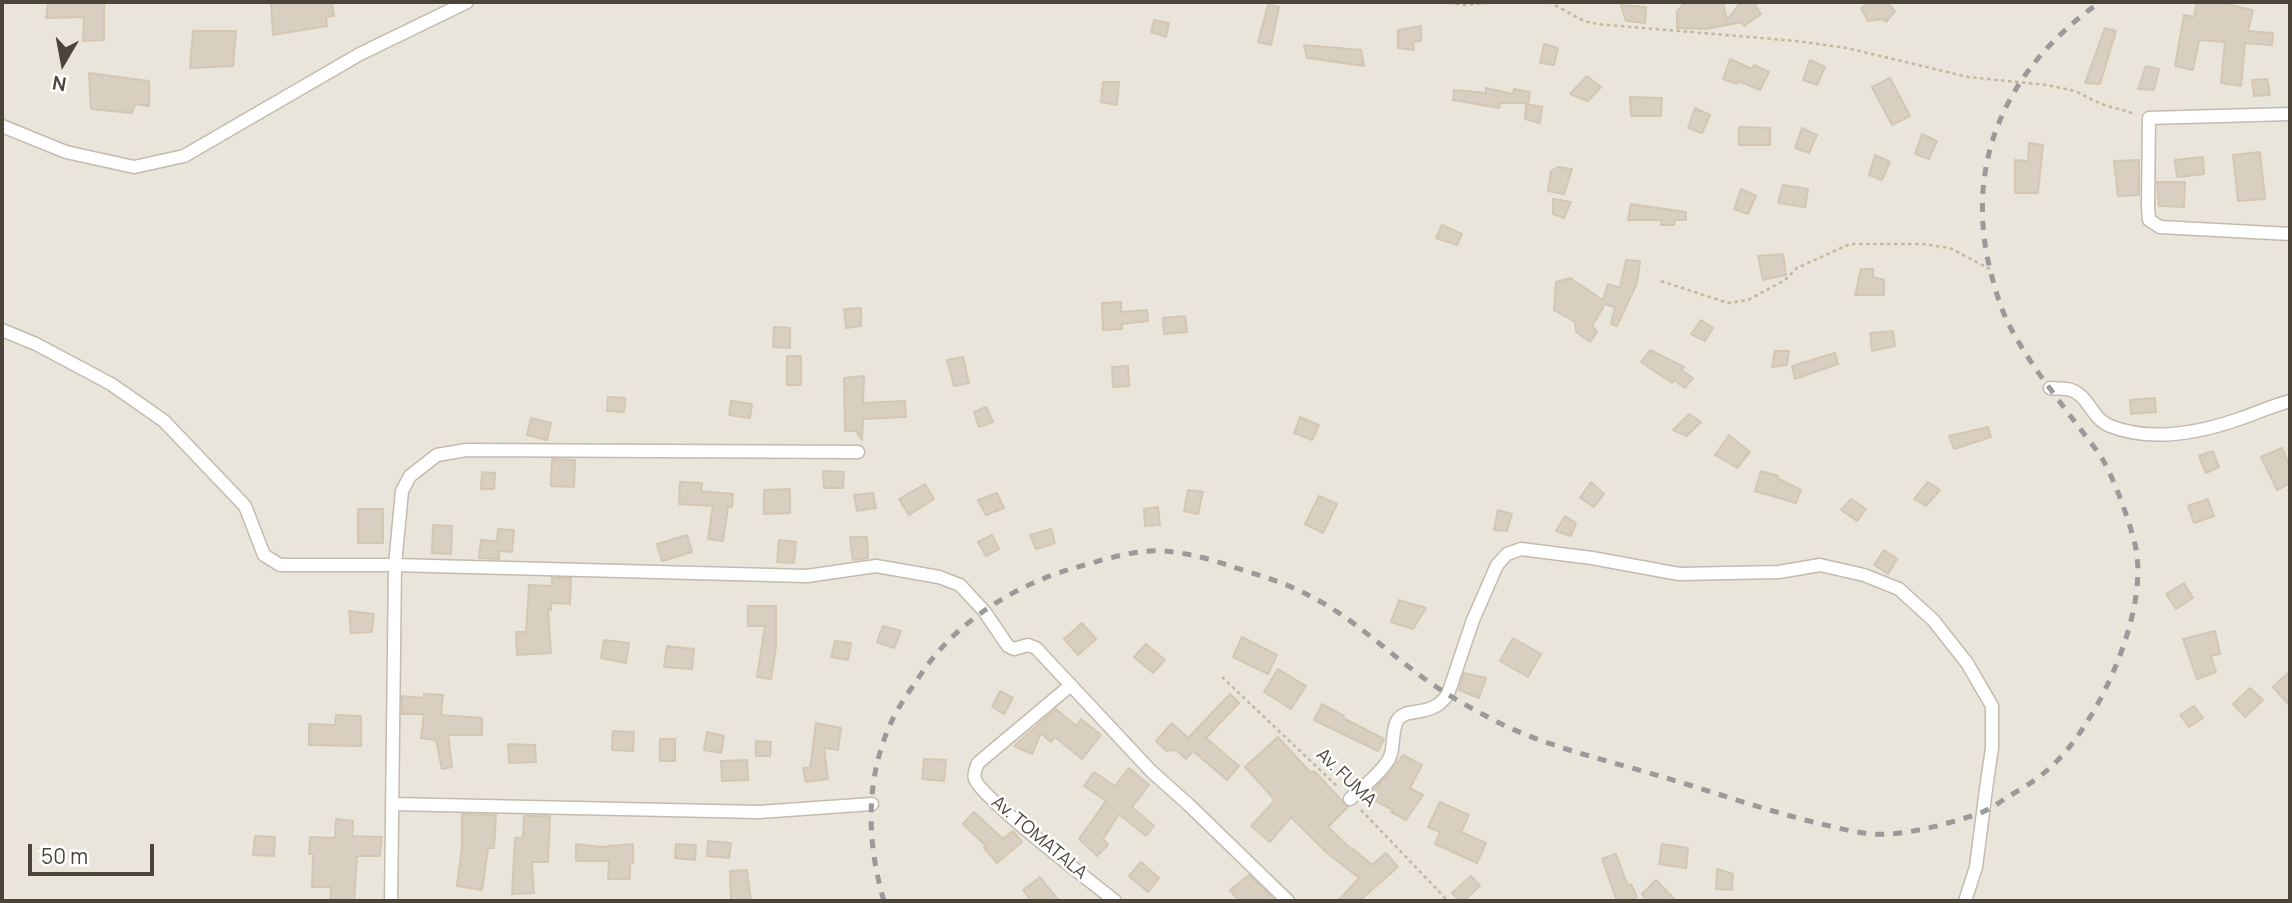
<!DOCTYPE html>
<style>
body{margin:0}
#map{position:relative;width:2292px;height:903px;overflow:hidden;background:#f6f3ec;font-family:Manrope,sans-serif}
canvas{display:block}
.frame{position:absolute;inset:0;border:4px solid #4b4439;pointer-events:none}
.north{position:absolute;left:28px;top:28px;width:70px;height:70px;-webkit-text-stroke:5px #fff;paint-order:stroke;rotate:190deg;font-size:19px;font-weight:700;line-height:28px;text-align:center;color:#4b4439}
.north::after{content:'';display:block;margin:auto;width:24px;height:32px;background:#4b4439;clip-path:polygon(50% 0,100% 100%,50% 72%,0 100%)}
.scale{position:absolute;left:28px;top:844px;width:126px;height:32px;box-sizing:border-box;border:4px solid #4b4439;border-top:0;padding-left:9px;font-size:21px;line-height:24px;white-space:nowrap;color:#4b4439;-webkit-text-stroke:5px #fff;paint-order:stroke}
</style>
<div id="map">
<canvas width="2292" height="903"></canvas>
<div class="frame"></div>
<div class="north">N</div>
<div class="scale">50 m</div>
</div>
<script>
const context = document.querySelector('canvas').getContext('2d');
context.lineJoin = 'round';
function fillPath(path, color) {
  context.fillStyle = color;
  context.fill(path, 'evenodd');
}
function stroke(path, color, width, dash) {
  context.strokeStyle = color;
  context.lineWidth = width;
  context.lineCap = dash ? 'butt' : 'round';
  context.setLineDash(dash || []);
  context.stroke(path);
}
function drawText(font, color, halo, rows, align = 'center') {
  context.font = font + ' Manrope,sans-serif';
  context.lineWidth = 5;
  context.setLineDash([]);
  context.textBaseline = 'middle';
  context.strokeStyle = halo;
  context.fillStyle = color;
  for (const [text, x, y, turn = 0] of rows) {
    context.save();
    context.translate(x, y);
    context.rotate((+turn || 0) * Math.PI / 180);
    context.textAlign = isNaN(turn) ? turn : align;
    if (halo) context.strokeText(text, 0, 0);
    context.fillText(text, 0, 0);
    context.restore();
  }
}
const residential = new Path2D(`
 M2,2H2290V901H2Z`);
const building = new Path2D(`
 M48,2H104V40L83,41L84,17L46,18Z
 M271,2H332L334,16L326,17L327,26L273,35Z
 M1686,2H1723L1727,20L1741,2H1753L1761,14L1744,26L1741,22L1706,29L1677,28V11Z
 M1871,2L1889,4L1895,11L1886,22L1882,19L1868,21L1861,8Z
 M2197,2H2216L2253,10L2248,31L2273,33L2272,45L2245,43L2241,86L2221,83L2225,42L2199,40L2193,70L2175,66L2184,15L2194,17Z
 M1268,5L1279,7L1271,45L1258,42Z
 M1621,5L1646,7L1645,23L1626,21Z
 M1154,20L1169,23L1166,37L1151,32Z
 M1421,26V41L1413,42L1414,50L1398,48V30Z
 M2105,28L2116,31L2100,84L2085,83Z
 M193,31H236L233,66L190,68Z
 M1544,44L1558,48L1554,65L1540,63Z
 M1304,45L1361,50L1364,66L1307,58Z
 M1730,59L1752,69L1754,65L1769,72L1760,90L1738,81L1737,84L1723,79Z
 M1810,60L1825,67L1817,85L1803,80Z
 M2146,66L2159,69L2154,90L2138,89Z
 M89,73L149,81V106L135,104L132,113L91,109Z
 M1587,76L1601,87L1588,101L1570,94Z
 M1890,78L1910,116L1892,125L1872,87Z
 M2267,79L2270,95L2254,96L2252,80Z
 M1103,82H1119L1117,105L1101,102Z
 M1486,88L1513,94L1514,89L1530,92L1528,103H1500L1499,108L1453,100L1454,90L1486,93Z
 M1630,97L1662,98L1661,116H1631Z
 M1526,104L1542,107L1540,123L1525,119Z
 M1695,108L1710,115L1702,133L1688,128Z
 M1739,127L1770,128V145H1739Z
 M1802,128L1817,135L1809,153L1795,148Z
 M1922,134L1937,141L1929,159L1915,154Z
 M2029,143L2043,145L2038,193H2015V160L2028,161Z
 M2260,152L2265,199L2238,201L2233,155Z
 M1875,155L1890,162L1882,180L1869,175Z
 M2203,157L2204,174L2177,177L2175,160Z
 M2139,160V195L2118,196L2114,161Z
 M1558,167L1572,169L1564,194L1548,191L1551,171Z
 M2157,182H2185L2184,207L2159,206Z
 M1783,185L1808,189L1805,207L1778,203Z
 M1741,189L1756,196L1748,214L1734,209Z
 M1553,199L1571,202L1564,218L1553,214Z
 M1631,204L1686,212V220H1675L1674,225H1661L1662,220H1628Z
 M1442,225L1462,234L1457,245L1436,238Z
 M1783,254L1786,275L1763,280L1758,256Z
 M1626,260L1640,261L1637,283L1617,326L1611,324L1615,307L1605,304L1592,326L1597,332L1590,342L1576,332L1575,322L1554,310L1556,282L1570,278L1603,300L1608,284L1620,288Z
 M1861,269H1873V277L1884,280V295H1855Z
 M1121,302V312L1147,310L1148,321L1122,324V329L1103,330L1102,303Z
 M861,308V326L846,328L844,309Z
 M1185,316L1187,332L1164,334L1163,318Z
 M1701,320L1713,328L1705,341L1691,334Z
 M774,327L790,328V348L773,347Z
 M1893,331L1895,346L1872,351L1870,333Z
 M1650,350L1684,367L1681,370L1693,378L1685,388L1674,380L1672,383L1641,362Z
 M1775,351H1789L1787,365L1772,367Z
 M1835,353L1838,364L1795,379L1792,366Z
 M787,356H801V385H787Z
 M963,357L969,383L954,386L947,360Z
 M1128,366L1129,386L1113,387L1112,367Z
 M864,376L863,403L905,401L906,417L863,419L862,440L856,431H845L844,378Z
 M608,397L625,398L624,412L607,411Z
 M2155,398L2156,412L2131,414L2130,400Z
 M731,401L752,404L750,418L729,415Z
 M986,407L993,422L979,427L974,412Z
 M1689,414L1701,422L1687,436L1673,430Z
 M1300,417L1319,425L1312,440L1294,433Z
 M531,418L551,423L547,440L527,435Z
 M1988,427L1991,437L1954,449L1949,436Z
 M1729,435L1750,452L1737,468L1715,455Z
 M2282,448L2290,467V483L2277,490L2261,457Z
 M2213,451L2219,467L2206,473L2199,456Z
 M552,459L575,460L574,487L551,486Z
 M823,471L844,472L843,488H824Z
 M1761,471L1778,476L1777,478L1801,490L1796,503L1755,491Z
 M482,472L495,473L494,489H481Z
 M680,482L702,483L701,491L733,494L732,507H728L723,541L708,539L713,506L679,504Z
 M1591,482L1604,494L1594,507L1580,498Z
 M1928,482L1940,490L1926,506L1914,499Z
 M925,484L934,499L909,515L899,499Z
 M790,489V513L764,514V490Z
 M1188,490L1203,492L1198,514L1184,511Z
 M873,493L876,508L857,511L854,495Z
 M997,493L1004,508L986,515L978,500Z
 M1319,496L1337,504L1323,533L1305,524Z
 M1851,499L1866,509L1857,521L1841,510Z
 M2208,499L2214,516L2194,523L2188,506Z
 M1158,507L1160,525L1145,526L1144,509Z
 M358,509H383V543H358Z
 M1498,510L1512,514L1507,531L1494,530Z
 M1565,516L1576,523L1571,536L1556,531Z
 M433,525L452,526L451,554L432,553Z
 M498,529L514,530L512,552L499,551V559L479,558L481,540L497,541Z
 M1051,529L1055,543L1036,549L1030,535Z
 M687,535L692,552L662,561L657,544Z
 M992,535L999,549L986,556L978,542Z
 M850,537H867L868,558L853,560Z
 M779,540L796,542L794,563L777,562Z
 M1884,550L1897,559L1888,574L1874,565Z
 M552,578H571L570,604L551,603V610L548,609L551,653L517,655L516,632H526L529,585L552,586Z
 M2184,583L2193,598L2176,609L2166,594Z
 M1399,600L1426,608L1413,629L1391,622Z
 M748,606H776V646L771,679L757,677L765,626H748Z
 M349,611L374,614L372,632L351,633Z
 M1082,623L1096,639L1078,655L1064,639Z
 M883,626L901,631L894,648L877,642Z
 M2215,631L2220,654L2211,656L2216,672L2197,679L2183,639Z
 M1242,637L1277,655L1268,674L1233,657Z
 M1513,638L1541,654L1528,677L1500,661Z
 M604,640L629,643L626,663L601,658Z
 M835,641L851,643L848,660L831,657Z
 M1146,644L1165,660L1153,673L1134,657Z
 M667,646L694,649L692,669L664,667Z
 M1278,669L1306,686L1291,709L1264,692Z
 M2290,671V706L2273,687Z
 M1464,673L1486,678L1479,698L1459,690Z
 M2250,688L2263,700L2245,717L2233,704Z
 M1000,691L1013,698L1004,714L992,707Z
 M424,694L443,695L441,715L482,718V735H448L452,767L442,769L436,740L421,738L424,714H402V696L424,698Z
 M1230,694L1239,703L1206,738L1239,766L1227,780L1193,751L1186,759L1176,750L1166,751L1156,741L1172,723L1188,738Z
 M1322,704L1344,716L1343,718L1384,739L1378,751L1314,720Z
 M2194,706L2203,718L2189,727L2180,715Z
 M1056,709L1076,726L1081,719L1101,735L1082,759L1055,737L1051,742L1041,733L1032,754L1014,746Z
 M336,715L361,716V746L309,745V724L335,725Z
 M816,723L841,728L838,750L824,748L828,779L806,782L803,768H810Z
 M613,731L634,732L633,751L612,750Z
 M707,732L724,736L721,753L704,750Z
 M1278,737L1311,773L1314,771L1348,807L1328,827L1351,849L1352,848L1372,865L1386,853L1398,867L1359,901H1338L1359,878L1326,852L1291,817L1270,842L1251,826L1275,800L1245,767Z
 M660,739H675V761H660Z
 M756,741L771,742L770,756H756Z
 M508,744L535,745L536,762L509,763Z
 M1403,755L1422,765L1410,788L1423,795L1406,820L1391,812L1393,810L1366,796L1388,775Z
 M924,759L946,760L944,781L922,779Z
 M747,760L748,780L722,781L721,761Z
 M1129,768L1149,785L1132,807L1154,826L1146,836L1119,814L1103,839L1108,845L1097,856L1079,839L1106,801L1084,786L1094,772L1115,786Z
 M1440,802L1469,815L1461,832L1486,843L1477,863L1435,844L1440,832L1428,827Z
 M974,812L1003,839L1013,831L1022,842L997,863L984,848L986,846L963,824Z
 M462,814L496,815L494,848H488L482,890L457,886L462,847Z
 M524,816H550L548,862H532L534,893L512,894L515,838H523Z
 M336,819L353,821L352,836L382,837L380,856H357L354,901H330L331,887H312L313,854H309L310,837L335,838Z
 M255,836L275,837L274,856L253,855Z
 M708,841L731,843L729,858L707,856Z
 M576,844L601,847L633,844V863L630,864V879H608L609,861H576Z
 M676,844L696,845L695,860L675,858Z
 M1662,844L1688,848L1686,868L1659,864Z
 M1616,854L1628,886L1631,884L1637,897L1628,901H1617L1602,859Z
 M1141,862L1159,878L1148,892L1129,876Z
 M1717,869L1733,874L1732,890L1716,889Z
 M747,870L751,901H731L730,871Z
 M1249,875L1276,901H1239L1230,890Z
 M1471,876L1480,886L1463,901H1460L1452,893Z
 M1040,877L1059,901H1031L1023,890Z
 M1656,880L1676,901H1648L1642,894Z`);
const path = new Path2D(`
 M1442,2L1465,5L1497,2
 M1549,2L1584,21L1597,24L1796,41L1847,48L1968,77L2047,85L2075,91L2101,104L2136,114
 M1661,281L1728,303L1748,300L1785,280L1797,268L1850,244H1922L1950,248L1990,269
 M1222,677L1339,788
 M1361,810L1448,901`);
const minor = new Path2D(`
 M2290,114L2149,118L2148,206L2149,220L2160,227L2290,234
 M2,126L66,152L134,167L184,156L360,54L467,2
 M2,330L36,344L111,384L164,421L245,506L264,555L280,565H395L807,576L876,566L939,577L960,585L984,611L1008,646L1014,649L1028,645L1036,648L1151,771L1189,805L1288,901
 M2050,388C2056,389 2065,388 2071,390C2089,396 2092,419 2110,426C2151,442 2199,433 2239,419C2256,413 2272,406 2290,401
 M1071,685L978,763C976,769 973,773 975,779C980,797 1093,883 1115,901
 M1350,799C1361,789 1382,772 1389,759C1395,748 1391,732 1397,721C1406,705 1431,720 1448,694L1473,620L1497,565L1507,554L1521,549L1592,558L1679,574L1779,572L1820,565L1864,575L1899,589L1933,620L1967,663L1992,706V748L1986,789L1976,867L1965,901
 M392,804L759,812L872,804
 M391,901L395,565L402,491L410,476L437,455L466,450L858,452`);
const rail = new Path2D(`
 M884,901C867,844 865,783 889,727C898,706 913,686 926,667C960,620 1016,585 1071,569C1100,561 1133,549 1164,551C1187,553 1211,559 1233,567C1259,575 1286,583 1310,596C1356,619 1393,658 1435,686C1451,697 1469,707 1486,716C1544,748 1613,761 1676,781C1722,795 1766,810 1813,822C1831,826 1851,832 1871,834C1905,836 1943,825 1975,815C1987,811 1996,805 2006,798C2019,790 2034,782 2045,772C2067,754 2082,731 2096,707C2120,664 2145,598 2136,549C2131,525 2115,481 2103,460C2095,447 2084,434 2075,422C2054,394 2031,365 2014,334C2000,310 1993,283 1987,256C1967,149 2014,63 2100,2`);
const streetNames = [
 ["Av. FUMA",1346,778,44],
 ["Av. TOMATALA",1039,838,40]
];
fillPath(residential, '#eae5da');
fillPath(building, '#d8cfc1');
stroke(building, '#d3c7b4', 2);
stroke(minor, '#c2bbae', 15);
stroke(path, '#c4b79f', 2.5, [3.5, 3.5]);
stroke(minor, '#fff', 12);
stroke(rail, '#9a9a9a', 5, [9, 9]);
drawText('18px', '#4b4439', '#fff', streetNames);
</script>
